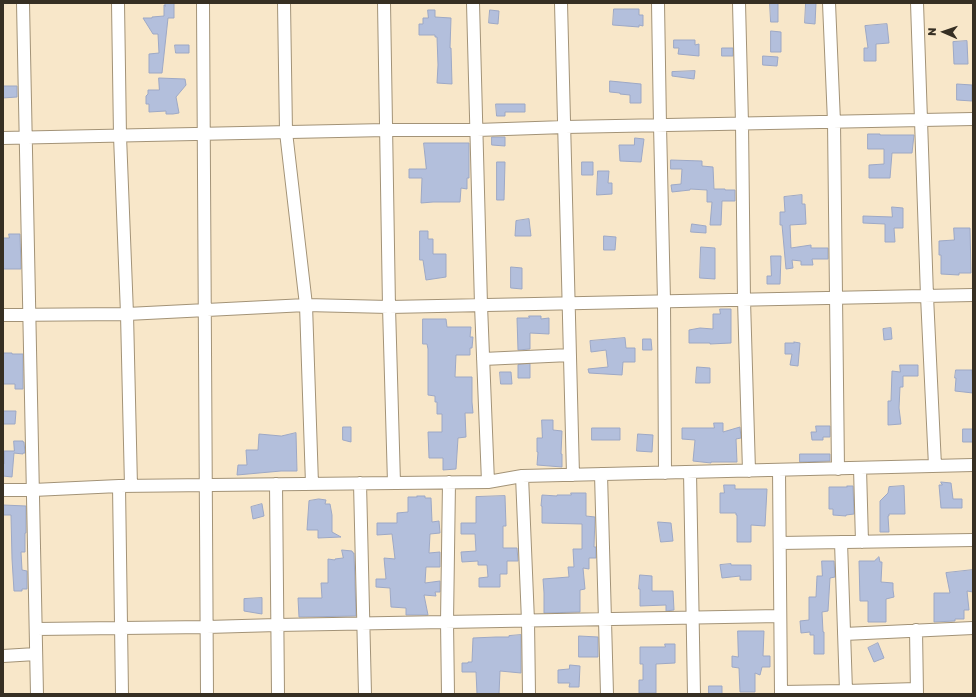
<!DOCTYPE html>
<style>
body{margin:0}
#map{position:relative;width:976px;height:697px;overflow:hidden;background:#f8e7c9;font-family:"Golos Text",sans-serif}
canvas{display:block}
.frame{position:absolute;inset:0;border:4px solid #362f23;pointer-events:none}
.north{position:absolute;left:924px;top:12px;width:40px;height:40px;-webkit-text-stroke:3px #f8e7c9;paint-order:stroke;rotate:272deg;font-size:11px;font-weight:700;line-height:16px;text-align:center;color:#362f23}
.north::after{content:'';display:block;margin:auto;width:14px;height:18px;background:#362f23;clip-path:polygon(50% 0,100% 100%,50% 72%,0 100%)}
</style>
<div id="map">
<canvas width="976" height="697"></canvas>
<div class="frame"></div>
<div class="north">N</div>
</div>
<script>
const context = document.querySelector('canvas').getContext('2d');
context.lineJoin = 'round';
function fillPath(path, color) {
  context.fillStyle = color;
  context.fill(path, 'evenodd');
}
function stroke(path, color, width, dash) {
  context.strokeStyle = color;
  context.lineWidth = width;
  context.lineCap = dash ? 'butt' : 'round';
  context.setLineDash(dash || []);
  context.stroke(path);
}
const building = new Path2D(`
 M165,3H174V18H168L162,73H149V54L159,53L158,34H153L143,18H152V17L164,16V5L165,6Z
 M770,3H778V22H771Z
 M806,3H816L815,24L805,23Z
 M614,9H639V15H643V26L639,25V27L613,25Z
 M428,10H435V17L451,18L450,48H451L452,84L437,83L438,65L437,37H435V35H419V24H423V18H428Z
 M490,10L499,11L498,24L489,23Z
 M887,24L889,43L876,44V61H864V48H868L865,26Z
 M771,31L781,32V52H771Z
 M674,40H695V45L699,44V56L678,54L679,48H674Z
 M967,41L968,64H954L953,42Z
 M175,45H189V53H176Z
 M722,48H733V56H722Z
 M763,56L778,57L777,66L763,65Z
 M695,71L694,79L672,76V72Z
 M159,78L185,79L186,85L176,97L179,113L173,114H166V111L149,112V104H146V96L148,94V90H159Z
 M610,81L641,84V103H630V95L620,94V93L610,92Z
 M957,84L972,85V101L957,100Z
 M3,86H17V97L3,98Z
 M496,104H525V112H505V116H497Z
 M868,134H880V135H914L912,153H892L890,178H869V165L884,164V149H868Z
 M492,137H505V146L492,145Z
 M635,138L644,139L641,162L620,161L619,145H634Z
 M424,143H469V178H467V189L461,188L460,202H433L421,203L422,178H409V169H426Z
 M671,160L702,161V166L713,167L714,189H725V190H735V201H722L721,225H710L712,202H707V190L690,189V190L672,192L671,185L681,184L682,169H671Z
 M497,162H505L504,200H497Z
 M582,162H593V175H582Z
 M598,171H609L608,183H612V194L597,195Z
 M802,195V204H805L806,224L790,225L791,248L811,245V248H828V259H812L813,265H801V261L792,260L793,268L786,269L782,225H780V212H785L784,197Z
 M892,207L903,208V228H894L895,242H885V224L863,223V216L892,217Z
 M529,219L531,236H515L516,221Z
 M692,224L706,226V233L691,232Z
 M954,228H970L971,273H959V275L941,274V255H939V241L954,240Z
 M420,231H428V239H433V254H446V277L426,280L423,260H420Z
 M9,234H20L21,269H3V238H9Z
 M604,236L616,237L615,250H604Z
 M701,247L715,248V279L700,278Z
 M771,256H781L780,284H767V276H771Z
 M511,267L522,268V289L511,288Z
 M720,309H731V343L710,344V343H689V330L700,328L713,329V314H720Z
 M529,316H541V319L549,318V334L530,333V349L518,350L517,318H529Z
 M423,319H446L447,327H471L470,337H473L472,348H470V355H456L455,377H472V402L473,413H465L466,437L458,438L456,469L443,470V458H429L428,432H442V414H437V402H435V396L428,395V349L427,344H423Z
 M891,328L892,339L884,340L883,329Z
 M625,338L626,348H635V362H623L622,375L589,373L588,369L608,367L606,350L591,352L590,341Z
 M643,339H651L652,350H643Z
 M794,342L800,343L798,366L790,365L792,354H785V343H794Z
 M3,353H12V354H23V389H15V384H3Z
 M530,364V378H518V365Z
 M900,365H918V376H903V387H900L899,408L901,424L888,425V401H891L892,371L900,372Z
 M697,367L710,368V383H696Z
 M956,370H972L973,393L955,391L956,378H955Z
 M500,372H511L512,384H501Z
 M3,411H16L15,424H3Z
 M542,420H553V430L562,431L561,454H562V467L537,465L538,452H537V438H542Z
 M714,423H723V432L740,427L741,438L736,439L737,462H711V463L693,461L695,440L682,439V428H714Z
 M816,426H830V437H823V440H812L811,432H816Z
 M343,427H351V442L343,440Z
 M592,428H620V440H592Z
 M963,429H973V442H963Z
 M296,433L297,471H281L237,475L238,465H247L246,450H258L259,434L281,436Z
 M638,434L653,435L652,452L637,451Z
 M14,441H23V442H24L25,453H23V454L14,453L12,477L3,476V464H4V451H14Z
 M800,454H830V461L800,462Z
 M941,482L951,483L953,499H962V508H941L939,485H942Z
 M724,485H735V489H767L765,526L751,525V542H737V515H736V513H720V493H724Z
 M847,486H853L854,514L846,515V516L833,515V509H829V487H847Z
 M904,486L905,514H889V516H888L889,532H880V501L888,493L889,487Z
 M571,493H586V516L595,517L594,547H596V558H589V569L583,568L585,589L580,590V612L544,613V593L543,579L569,577L568,567H574L573,549H582V524L542,523V506H541L542,495L557,496V495H571Z
 M417,496H425V498H431L432,522L439,521L440,533L430,534L429,553L440,552V567H426L425,583L440,581V592H435L436,596L424,595L428,615H406V608L391,607L390,588L376,587V579H386L384,558L395,559L392,534L377,535V523H397V513L408,512V497H417Z
 M505,496L506,526H503V548H517L518,561H507V574H500V587H479V578L488,577L487,565H478V561L462,562L461,552L476,551L475,534H461V523H476V497Z
 M319,499L326,500L325,504H330L332,515V532L341,537L318,538V530H307L309,501Z
 M262,504L264,516L253,519L251,507Z
 M3,505L26,506V533H25V552H21L22,570L27,571V589H22V591H14L12,559L11,515H3Z
 M658,522L671,523L673,541L661,542Z
 M342,550L352,551L353,553H354L356,616L299,617L298,598H322L321,583H328V559L335,560V559L343,558Z
 M879,557L880,562H882L881,582L893,583V590L894,597L886,599V622H868V601H860L859,561H874Z
 M822,561H834L835,577L830,578L828,611L822,612L823,632H824V654H814V635H810V632L801,633L800,621L809,620V597H816L817,576H822Z
 M731,564V565H751V580H740V576L722,578L720,565Z
 M973,570V592L967,591L969,610H964V619H955V621L934,622V593H950L946,573Z
 M640,575L652,576V591H673L674,610L666,611V605L640,606V589H639Z
 M262,598V614L244,611V599Z
 M738,631H764L763,656H770V667H762L760,675L755,673V692H740L739,668L732,667V656L738,657Z
 M521,635V673L500,671L499,694H477L476,672H462V663H468V662H472L473,638L496,637H509V636Z
 M579,636L598,637V657H579Z
 M878,643L884,658L874,662L868,648Z
 M665,644H675V663L656,664V693H639V680H643V664H640V647H665Z
 M570,665L580,666L579,687H569L570,683H558V670L569,669Z
 M709,686H722V694H709Z`);
const minor = new Path2D(`
 M23,3L37,694
 M118,3L120,136L127,314L131,486
 M203,3L207,694
 M284,3L286,132L306,305L312,484
 M384,3L389,307L394,483
 M473,3L481,305L488,482
 M561,3L573,475
 M658,3L660,125L664,301L665,473
 M739,3L742,124L744,300L749,471
 M829,3L834,122L838,469
 M917,3L927,296L935,466
 M3,138L386,130H477L565,127L973,119
 M3,315L127,314L306,305L389,307L973,295
 M483,359L570,355
 M860,468L862,542
 M779,470L781,694
 M690,472L694,694
 M601,474L607,694
 M522,476L528,621L529,694
 M360,483L365,694
 M276,484L278,694
 M119,486L122,694
 M3,490H33L119,486L488,482L522,476L973,465
 M841,542L846,691
 M780,543L973,540
 M36,629L207,627L277,625L780,616
 M916,630L917,694
 M844,634L973,628
 M3,656L36,654
 M781,692L846,691L917,689
 M448,694L447,622L449,482`);
fillPath(building, '#b3bfdc');
stroke(building, '#9da8c5', 1);
stroke(minor, '#a39377', 14);
stroke(minor, '#fff', 12);
</script>
